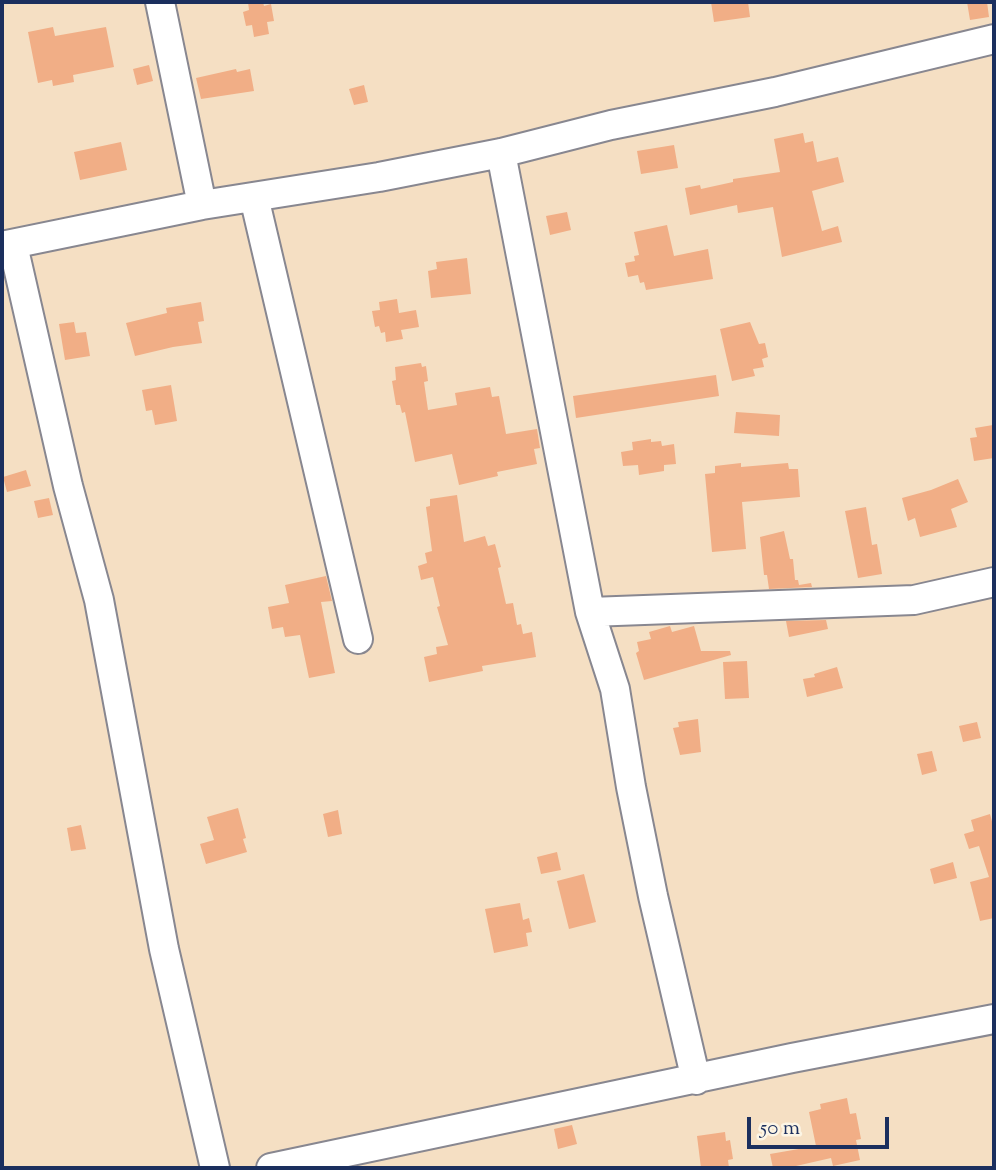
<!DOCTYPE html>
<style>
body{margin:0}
#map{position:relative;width:996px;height:1170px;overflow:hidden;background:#f5dfc3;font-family:"Sorts Mill Goudy",serif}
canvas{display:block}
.frame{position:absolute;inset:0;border:4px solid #1b2f5e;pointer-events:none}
.scale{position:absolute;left:747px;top:1117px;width:142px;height:32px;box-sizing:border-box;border:4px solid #1b2f5e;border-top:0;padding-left:9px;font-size:21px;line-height:24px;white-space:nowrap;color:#1b2f5e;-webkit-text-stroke:5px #fcf5e5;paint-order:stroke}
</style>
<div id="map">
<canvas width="996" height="1170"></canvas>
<div class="frame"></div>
<div class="scale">50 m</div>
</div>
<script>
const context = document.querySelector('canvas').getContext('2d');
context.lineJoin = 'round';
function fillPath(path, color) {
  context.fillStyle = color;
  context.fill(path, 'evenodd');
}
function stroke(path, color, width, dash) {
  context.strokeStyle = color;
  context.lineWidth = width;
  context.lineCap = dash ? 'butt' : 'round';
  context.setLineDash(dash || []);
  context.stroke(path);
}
const building = new Path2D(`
 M248,2H263L264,6L271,4L274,21L267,22L269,34L254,37L252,25L246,26L243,12L249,10Z
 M711,2H748L750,17L714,22Z
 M967,2H987L989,17L970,20Z
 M53,27L55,36L106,27L114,67L73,75L74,82L53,86L52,80L38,83L28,32Z
 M149,65L153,81L137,85L133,69Z
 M236,69L237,72L250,69L254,91L201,99L196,78Z
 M364,85L368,102L354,105L349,89Z
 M803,133L805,143L813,141L817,162L838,157L844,182L812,191L822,231L838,226L842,242L782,257L773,207L738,213L737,205L690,215L685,188L700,185L701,189L733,182V179L780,172L774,139Z
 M121,142L127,170L80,180L74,152Z
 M674,145L678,168L641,174L637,151Z
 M567,212L571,230L550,235L546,216Z
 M667,225L674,256L708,249L713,279L646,290L644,282L640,283L638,275L628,277L625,263L635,261L634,256L639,255L634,232Z
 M467,258L471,294L431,298L428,271L437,269L436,262Z
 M397,299L399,313L416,310L419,327L401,330L403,339L386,342L385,332L381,333L379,326L375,327L372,311L380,310L379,302Z
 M201,302L204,321L198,322L202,343L173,347L135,356L126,323L167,313L166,308Z
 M74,322L76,333L86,332L90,356L65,360L59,324Z
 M750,322L759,344L765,343L768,357L762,359L764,367L753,369L755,376L732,381L720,329Z
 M421,363L422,367L426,366L428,381L424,382L428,410L457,405L455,393L490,387L492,397L499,396L506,434L537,429L540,448L534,449L537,464L497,472L498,476L459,485L452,454L415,462L405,412L402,413L400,405H396L392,381L396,380L395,367Z
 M716,375L719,396L576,418L573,396Z
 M171,385L177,421L155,425L152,410L146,411L142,390Z
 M736,412L780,415L779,436L734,433Z
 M993,425L994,458L974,461L970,438L977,437L975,428Z
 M651,439V442L661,441L662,446L674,444L676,464L664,465V471L639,475L638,465L623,466L621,452L633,450L632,442Z
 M741,463V467L788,463L789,469H798L800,497L742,502L746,549L712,552L705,474L715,473V466Z
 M26,470L31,486L7,492L3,477Z
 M958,479L968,502L951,509L957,527L920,537L915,518L908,521L902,498L931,490Z
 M457,495L464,542L485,536L488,546L495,544L501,567L498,568L506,604L513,603L517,625L521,624L523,634L532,632L536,657L482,666L483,671L429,682L424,657L437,654L436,647L448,645L437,607L440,606L433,577L421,580L418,566L427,563L425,553L432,551L426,507L430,506V499Z
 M49,498L53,515L38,518L34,501Z
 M866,507L872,545L877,544L882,574L858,578L845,511Z
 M784,531L790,559H793L795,580H798L799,585L811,583L812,587L769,589L767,575H764L760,537Z
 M326,576L332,601L321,602L335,673L309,678L300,635L285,637L283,627L272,629L268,607L289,603L285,585Z
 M826,620L828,629L789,637L786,621Z
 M670,626L672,632L694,626L701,651H730L731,655L644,680L636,653L639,651L637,642L651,639L649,632Z
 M747,661L749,698L725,699L723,662Z
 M837,667L843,688L807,697L803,679L815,677L814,674Z
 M698,719L701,752L680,755L673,728L679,727L678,722Z
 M977,722L981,738L963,742L959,726Z
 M932,751L937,771L922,775L917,754Z
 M238,808L246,838L243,839L247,852L206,864L200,844L214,840L207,817Z
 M338,810L342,834L328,837L323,814Z
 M990,814L994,829V918L980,921L970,882L989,877L979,846L969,849L964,834L974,831L971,820Z
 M81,825L86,849L71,851L67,828Z
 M557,852L561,870L541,874L537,857Z
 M953,862L957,878L934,884L930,869Z
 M584,874L596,922L569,929L557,881Z
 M520,903L523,920L529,918L532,932L526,933L528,946L494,953L485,909Z
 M847,1098L850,1114L856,1113L861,1139L856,1140L860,1160L833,1166L831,1158L796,1166V1168H773L770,1154L816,1146L809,1112L821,1109L820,1104Z
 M572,1125L577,1144L558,1149L554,1129Z
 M725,1132L726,1141L730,1140L733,1159L728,1160L729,1168H701L697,1136Z`);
const minor = new Path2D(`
 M160,2L202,205
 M501,153L590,612L615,689L631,787L653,896L696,1080
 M254,197L358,639
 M13,245L68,486L99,600L164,949L215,1168
 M2,246L202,205L379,177L501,153L611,125L775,92L994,39
 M590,612L914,600L994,582
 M271,1168L792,1058L994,1019`);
fillPath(building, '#f1ae86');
stroke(minor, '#888790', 32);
stroke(minor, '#fff', 28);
</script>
